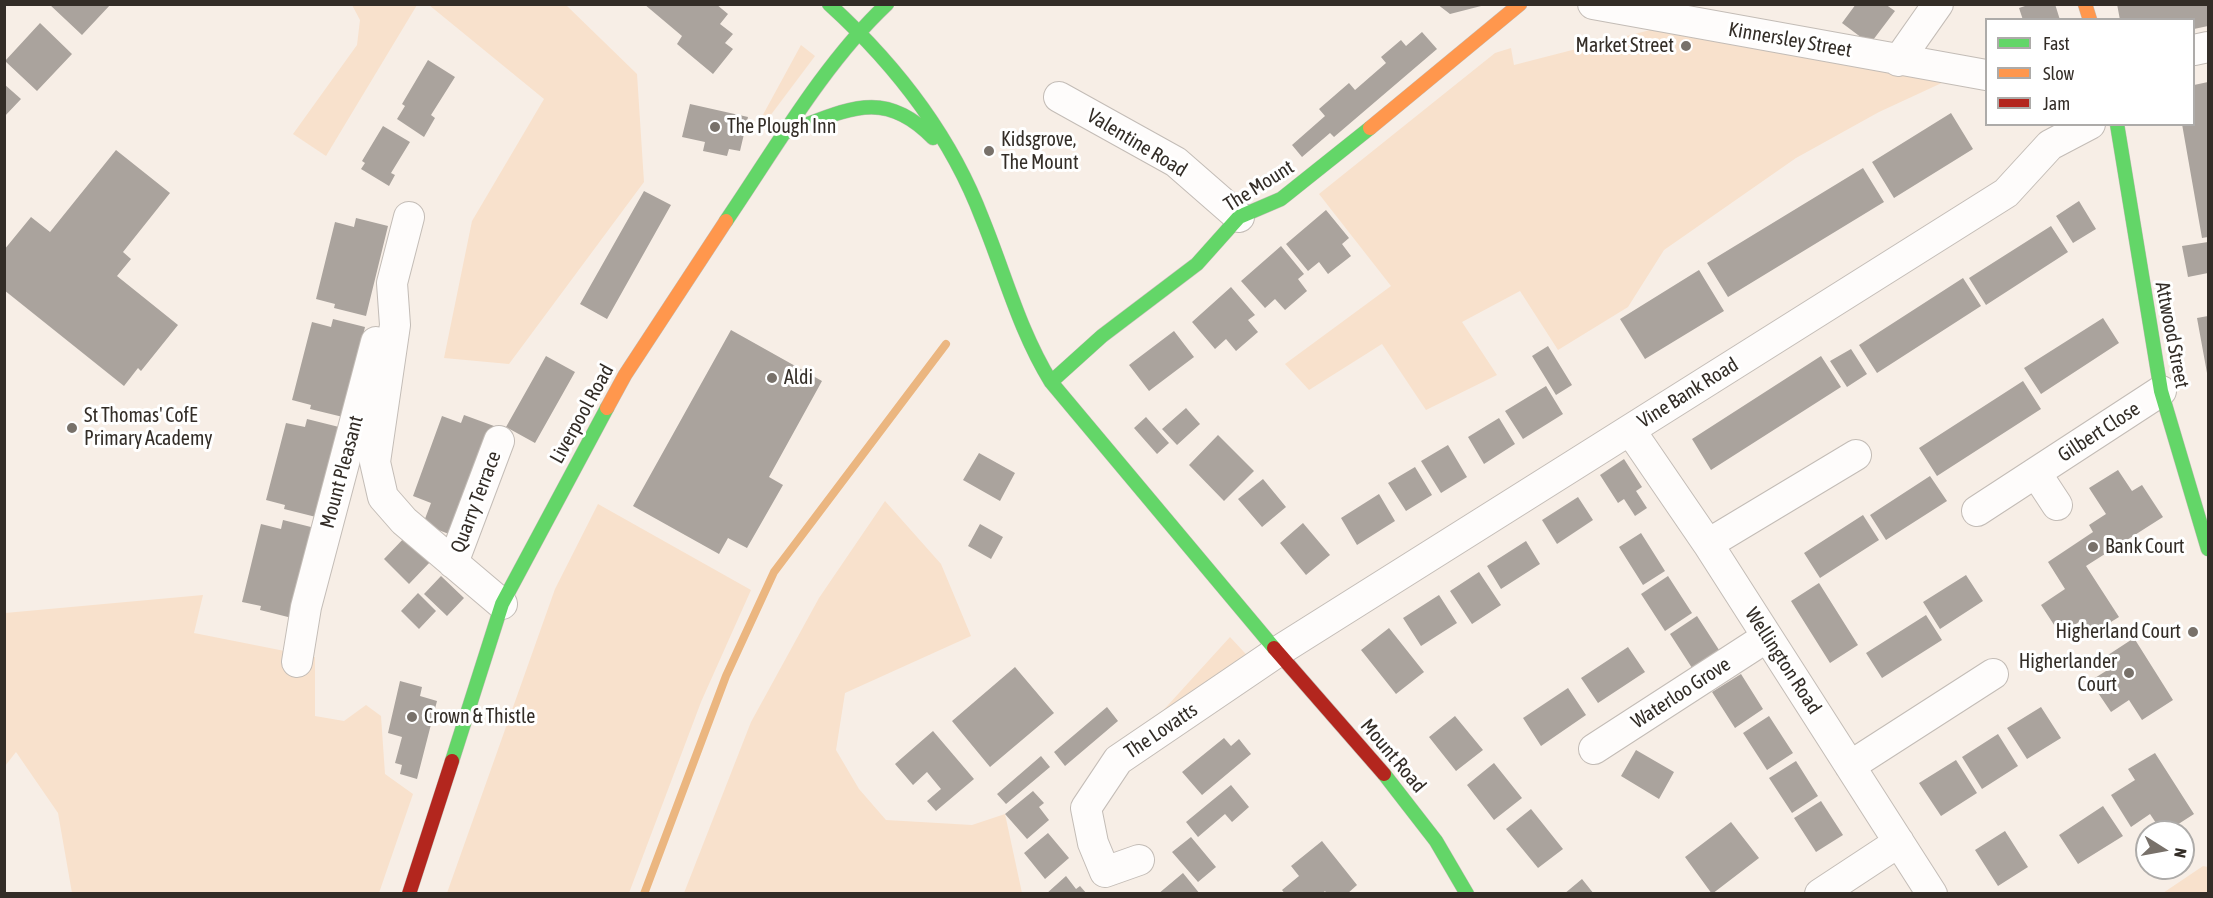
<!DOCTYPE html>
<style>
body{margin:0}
#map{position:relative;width:2213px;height:898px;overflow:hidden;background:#f7eee6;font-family:"Asap Condensed",sans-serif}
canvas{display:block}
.frame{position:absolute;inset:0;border:6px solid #332d27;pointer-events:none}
.legend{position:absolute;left:1985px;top:18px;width:210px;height:108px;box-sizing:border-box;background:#fff;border:2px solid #adaba9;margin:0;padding:8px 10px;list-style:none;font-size:18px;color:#332d27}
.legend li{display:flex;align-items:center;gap:12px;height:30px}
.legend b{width:30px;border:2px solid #adaba9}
.north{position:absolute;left:2135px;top:820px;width:60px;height:60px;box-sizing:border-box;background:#fff;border:2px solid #adaba9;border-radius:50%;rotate:101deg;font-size:16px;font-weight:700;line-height:24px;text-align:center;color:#332d27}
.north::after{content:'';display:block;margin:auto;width:21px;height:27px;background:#78716a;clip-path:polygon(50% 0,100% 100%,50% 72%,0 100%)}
</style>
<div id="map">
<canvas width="2213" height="898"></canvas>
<div class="frame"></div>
<ul class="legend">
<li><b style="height:8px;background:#63d668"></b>Fast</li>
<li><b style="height:8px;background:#ff974d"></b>Slow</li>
<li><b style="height:8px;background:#b3261e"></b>Jam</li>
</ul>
<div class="north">N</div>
</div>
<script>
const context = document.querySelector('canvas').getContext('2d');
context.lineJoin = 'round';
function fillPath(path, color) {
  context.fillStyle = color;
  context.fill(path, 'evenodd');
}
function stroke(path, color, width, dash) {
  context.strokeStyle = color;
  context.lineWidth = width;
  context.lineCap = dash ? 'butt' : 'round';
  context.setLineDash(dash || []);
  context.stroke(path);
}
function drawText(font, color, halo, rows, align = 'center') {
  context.font = font + ' "Asap Condensed",sans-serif';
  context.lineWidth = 6;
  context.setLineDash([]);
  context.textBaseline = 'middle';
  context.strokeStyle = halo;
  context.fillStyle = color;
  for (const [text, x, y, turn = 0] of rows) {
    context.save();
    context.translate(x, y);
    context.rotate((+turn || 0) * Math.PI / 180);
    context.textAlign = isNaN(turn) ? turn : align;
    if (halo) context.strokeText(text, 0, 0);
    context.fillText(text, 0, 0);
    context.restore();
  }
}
const green = new Path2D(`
 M352,5H417L326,156L293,134L357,45L360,20Z
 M429,5H566L637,74L644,182L509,364L444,358L472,221L544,99Z
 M1654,29L1946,81L1879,112L1796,158L1664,250L1628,307L1558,350L1520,291L1462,322L1497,375L1426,410L1382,344L1309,390L1285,364L1391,286L1319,194L1495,53L1511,48L1514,65Z
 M801,45L815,56L764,124L759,122Z
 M885,501L941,564L971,636L845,693L836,750L859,789L886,820L972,825L1005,814L1022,893H684L751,722L819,598Z
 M598,504L751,590L701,702L629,893H447L555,589Z
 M203,595L194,633L315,657V716L344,721L366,705L381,716L385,774L413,794L379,893H72L58,813L16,752L5,766V613Z
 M1230,637L1257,666L1118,760Z
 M2203,866L2208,867V893H2163Z`);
const stream = new Path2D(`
 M644,894L726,676L774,572L946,344`);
const building = new Path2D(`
 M49,4H111L82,35Z
 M644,4H716L728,14L720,24L733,34L725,43L733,49L713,74L677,44L682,36Z
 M1437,4H1485V5L1450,14Z
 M1856,4H1885L1895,11L1870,44L1842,23Z
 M2031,4H2055L2060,20H2023L2019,8Z
 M2117,4H2208V26L2194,29V20H2120Z
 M40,23L72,54L37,91L5,61Z
 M1422,32L1437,49L1334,137L1330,133L1302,157L1292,145L1325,116L1319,109L1349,83L1355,90L1386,63L1381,57L1401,40L1406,46Z
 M428,60L455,77L431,115L435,118L424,137L397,119L405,106L402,104Z
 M2208,82V237L2202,238L2182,124H2194V85Z
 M4,84L21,99L4,117Z
 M690,104L748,117L740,151L729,149L727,156L703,151L705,142L682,137Z
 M1951,113L1973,149L1894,198L1872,162Z
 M383,126L410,142L391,173L395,175L389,186L361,169L365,163L362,161Z
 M116,150L170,193L123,252L131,259L117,276L178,325L141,371L138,368L124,386L4,290V250L31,217L50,232Z
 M1863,168L1884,202L1728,297L1707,263Z
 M644,191L671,205L607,319L580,304Z
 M2079,201L2096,229L2073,243L2056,216Z
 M1326,210L1349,238L1342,244L1351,256L1328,274L1319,262L1308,271L1286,244Z
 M356,218L388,226L366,316L334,308L335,304L316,299L335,222L354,227Z
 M2051,226L2068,252L1986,305L1969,278Z
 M2208,242V273L2188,277L2182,246Z
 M1281,246L1304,274L1298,279L1307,291L1285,310L1275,299L1265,308L1241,281Z
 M1699,270L1724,311L1645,359L1620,319Z
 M1963,278L1981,306L1877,373L1859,345Z
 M1231,287L1255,315L1248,320L1258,332L1236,351L1226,339L1215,349L1192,322Z
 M2208,316V373H2207L2197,318Z
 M2103,318L2119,343L2041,394L2024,368Z
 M333,319L365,327L343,417L310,409L311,405L292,400L312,322L331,327Z
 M731,330L822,381L769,477L783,485L747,548L728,538L719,554L633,506Z
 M1174,331L1194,357L1149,391L1129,365Z
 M1548,346L1572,385L1556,395L1532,356Z
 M1851,349L1867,374L1847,387L1830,361Z
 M546,356L575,372L535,443L506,427Z
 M1821,356L1841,387L1711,470L1692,439Z
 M2023,381L2041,409L1937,476L1919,448Z
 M1546,386L1563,414L1523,439L1505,411Z
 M1186,408L1200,424L1177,445L1162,429Z
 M464,415L494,426L454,536L423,524L431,503L413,496L442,416L461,423Z
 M1146,417L1169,443L1157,454L1134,428Z
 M1499,418L1515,444L1484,464L1468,437Z
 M307,419L339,427L316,517L284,509L285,505L266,500L286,423L305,427Z
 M1218,435L1254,471L1224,501L1189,465Z
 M1448,445L1467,477L1441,493L1421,461Z
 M979,453L1015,473L1000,501L963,480Z
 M1624,459L1642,487L1636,491L1647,508L1635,516L1624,499L1618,503L1600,475Z
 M1415,467L1432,495L1406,511L1388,483Z
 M2118,470L2132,491L2142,485L2163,517L2086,566L2119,617L2088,636L2079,622L2060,634L2041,605L2065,589L2048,562L2093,532L2089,525L2106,514L2089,488Z
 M1930,476L1947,501L1886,540L1870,515Z
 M1263,479L1286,507L1262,527L1238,499Z
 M1379,494L1395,521L1357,545L1341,518Z
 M1578,497L1593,520L1557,544L1542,520Z
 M1863,515L1879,540L1820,578L1804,553Z
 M283,520L315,528L292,618L260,610L261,606L242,602L261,524L281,529Z
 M1303,523L1330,555L1306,575L1280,543Z
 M980,524L1003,537L991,559L968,546Z
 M1641,533L1665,571L1643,585L1619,547Z
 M407,535L432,560L409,584L384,559Z
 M1526,541L1540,564L1501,589L1487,566Z
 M1479,572L1501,605L1472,624L1450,591Z
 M1966,575L1983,601L1940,629L1923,602Z
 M441,576L464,598L447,616L424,594Z
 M1668,576L1692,613L1665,631L1641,594Z
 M1819,583L1858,645L1830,663L1791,601Z
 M418,593L436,611L419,629L401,611Z
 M1439,595L1457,623L1421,646L1403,618Z
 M1926,615L1942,640L1882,678L1866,653Z
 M1697,616L1721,653L1694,671L1670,634Z
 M1389,628L1424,672L1396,694L1361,650Z
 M2134,638L2173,700L2142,720L2129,700L2111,712L2090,681L2114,666L2108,655Z
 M1628,647L1645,672L1598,703L1581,678Z
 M1015,667L1054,713L990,767L952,721Z
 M1741,674L1763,709L1735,728L1712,692Z
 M400,681L422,687L420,696L437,701L417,779L400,774L402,765L395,763L402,737L388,733Z
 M1568,688L1586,715L1541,746L1523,718Z
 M1107,707L1118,721L1065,766L1054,752Z
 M2041,707L2061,738L2027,759L2007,728Z
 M1455,716L1483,750L1456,771L1429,737Z
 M1769,716L1793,753L1767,770L1743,733Z
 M933,731L974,779L936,811L927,801L941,789L927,772L913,785L895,764Z
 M1998,734L2018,766L1982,789L1962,757Z
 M1224,738L1231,746L1239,739L1251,754L1202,795L1182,772Z
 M1636,750L1674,772L1659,799L1621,776Z
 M2155,753L2194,814L2166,832H2162L2150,814L2131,827L2111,795L2135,780L2128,769Z
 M1041,756L1050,767L1006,804L997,794Z
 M1956,760L1977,793L1941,816L1919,783Z
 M1796,761L1818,796L1792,813L1769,778Z
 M1494,763L1522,798L1494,820L1467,785Z
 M1231,785L1249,807L1232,822L1225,814L1198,837L1186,822Z
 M1033,791L1044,803L1039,807L1049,820L1027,839L1005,814Z
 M1821,801L1843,835L1816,852L1794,818Z
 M2103,806L2123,836L2078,864L2059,835Z
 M1531,809L1563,849L1538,868L1506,829Z
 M1731,822L1759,858L1712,894L1685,857Z
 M2005,831L2028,867L1998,886L1975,850Z
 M1048,833L1069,858L1045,879L1024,853Z
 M1191,837L1216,867L1198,882L1172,852Z
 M1322,841L1357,885L1347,894H1327L1325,891L1322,894H1285L1282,890L1299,876L1291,866Z
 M1183,873L1200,894H1158Z
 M1066,876L1076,889L1080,886L1087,894H1046Z
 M1582,879L1594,894H1564Z`);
const street = new Path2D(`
 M1593,4L1986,75
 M2194,50L2208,47
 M1898,61L1938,4
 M1059,97L1176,162L1239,217
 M409,217L392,283L395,325L375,462L383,497L404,521L502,604
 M1630,430L1708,544L1932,894
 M2036,473L2057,505
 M1977,511L2161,391
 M1708,544L1856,455
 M453,563L499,441
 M297,662L306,607L376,342
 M1594,749L1767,637
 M1850,766L1993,674
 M1139,860L1105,872L1093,843L1086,808L1118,760L1277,652L2006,193L2050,145L2090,124
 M1820,894L1899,842`);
const fast = new Path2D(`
 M829,4C895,64 950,134 982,218C1005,274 1019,330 1051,382L1274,648
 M2117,124L2161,391L2208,549
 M787,132C845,111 883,86 933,138
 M726,221C775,149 824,63 887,4
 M1051,382L1102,336L1197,264L1239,217L1281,199L1370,128
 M452,761L502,604L607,408
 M1384,774L1436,841L1467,894`);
const slow = new Path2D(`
 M2085,4L2090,20
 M1370,128L1520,4
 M607,408L625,375L726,221`);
const jam = new Path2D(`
 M1274,648L1384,774
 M409,894L452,761`);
const markers = [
 [1686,46,6,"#78716a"],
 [715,127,6,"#78716a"],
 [989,151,6,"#78716a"],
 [772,378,6,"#78716a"],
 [72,428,6,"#78716a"],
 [2093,547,6,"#78716a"],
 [2193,632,6,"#78716a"],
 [2129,673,6,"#78716a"],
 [412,717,6,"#78716a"]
];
const streetNames = [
 ["Kinnersley Street",1790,40,10],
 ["Valentine Road",1137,143,31],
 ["The Mount",1259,186,-32],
 ["Attwood Street",2172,335,79],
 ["Vine Bank Road",1688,393,-32],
 ["Liverpool Road",582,414,-61],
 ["Gilbert Close",2099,432,-33],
 ["Mount Pleasant",342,472,-75],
 ["Quarry Terrace",476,502,-69],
 ["Wellington Road",1783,661,57],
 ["Waterloo Grove",1681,693,-33],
 ["The Lovatts",1161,731,-34],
 ["Mount Road",1393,756,50]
];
const poiNames = [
 ["Market Street",1674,46,"right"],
 ["The Plough Inn",727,127],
 ["Kidsgrove,",1001,140],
 ["The Mount",1001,163],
 ["Aldi",784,378],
 ["St Thomas' CofE",84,416],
 ["Primary Academy",84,439],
 ["Bank Court",2105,547],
 ["Higherland Court",2181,632,"right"],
 ["Higherlander",2117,662,"right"],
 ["Court",2117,685,"right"],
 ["Crown & Thistle",424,717]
];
fillPath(green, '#f8e1cc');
stroke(stream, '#ebb680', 8);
fillPath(building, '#aaa39d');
stroke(street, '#c3bcb6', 32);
stroke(fast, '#c3bcb6', 15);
stroke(slow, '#c3bcb6', 15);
stroke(jam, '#c3bcb6', 15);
stroke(street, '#fefcfb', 30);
stroke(fast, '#63d668', 14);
stroke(slow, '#ff974d', 14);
stroke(jam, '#b3261e', 14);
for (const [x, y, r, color] of markers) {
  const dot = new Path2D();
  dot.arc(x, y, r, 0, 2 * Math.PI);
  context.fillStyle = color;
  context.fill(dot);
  stroke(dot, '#fff', 2);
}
drawText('20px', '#332d27', '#fff', streetNames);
drawText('20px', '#332d27', '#fff', poiNames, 'left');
</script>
